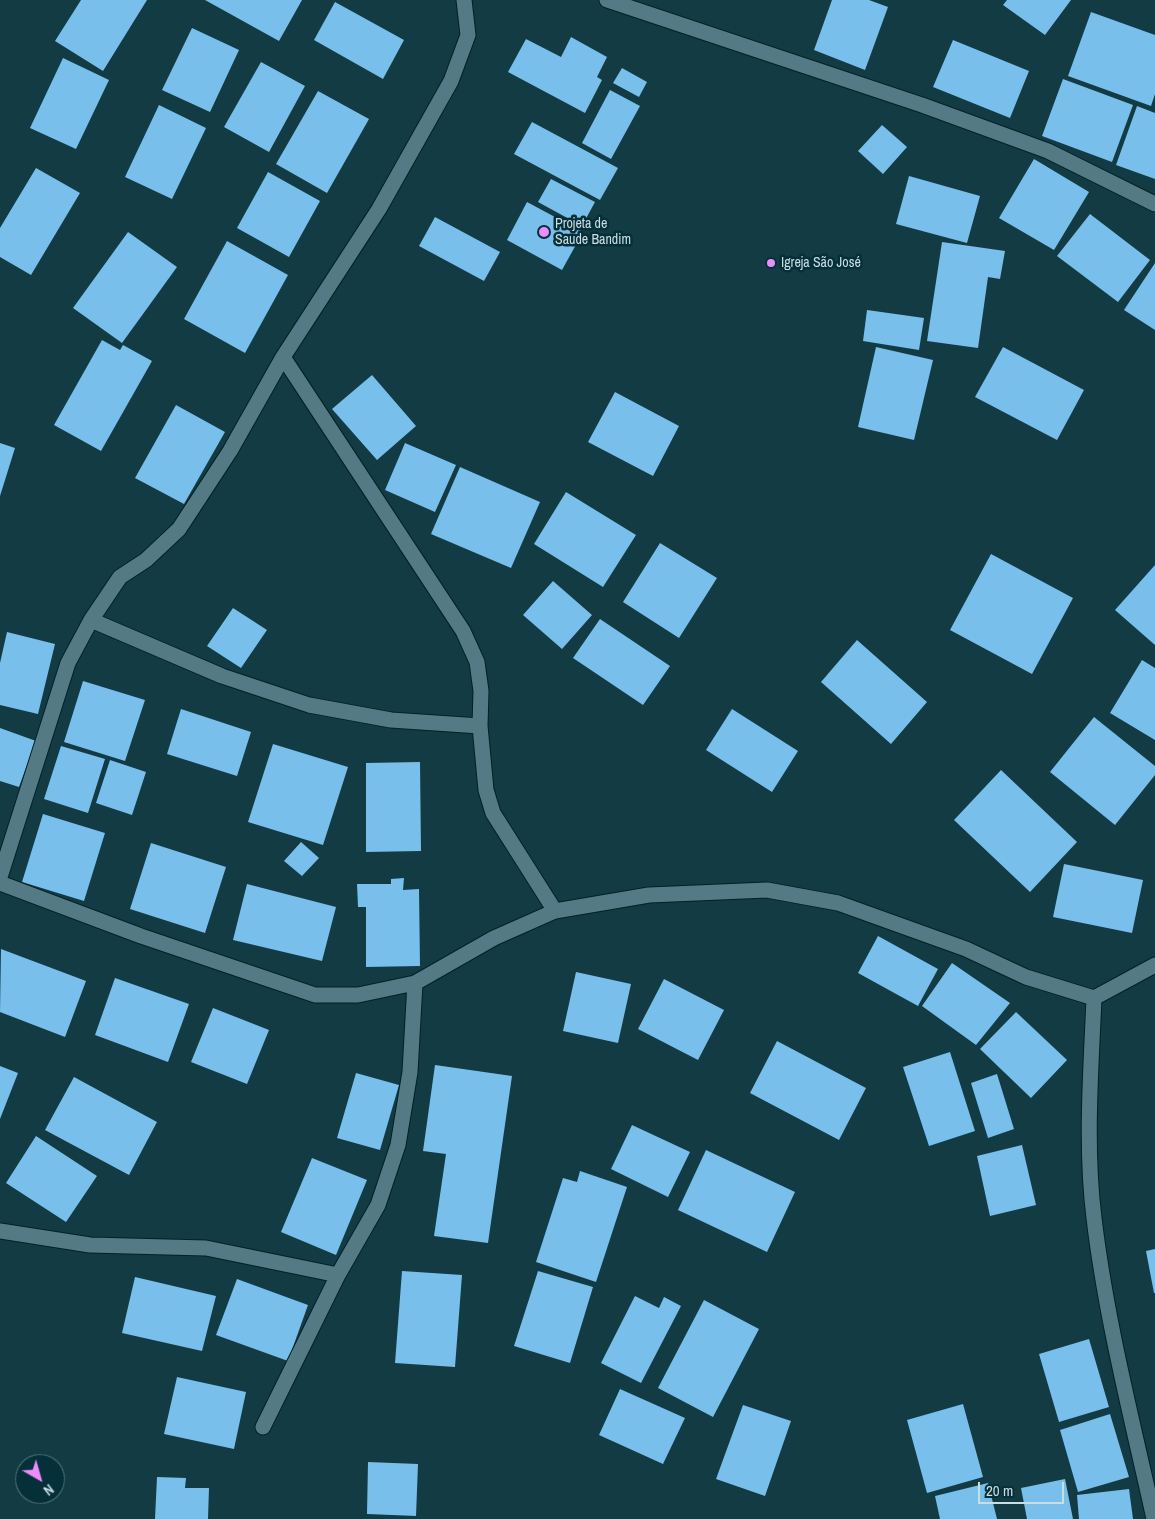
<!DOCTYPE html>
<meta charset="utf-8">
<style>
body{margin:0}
#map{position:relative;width:1155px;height:1519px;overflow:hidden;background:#133b44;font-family:"Archivo Narrow",sans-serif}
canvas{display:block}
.north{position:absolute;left:15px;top:1454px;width:50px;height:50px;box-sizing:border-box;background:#063039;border:1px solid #54757d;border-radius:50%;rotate:142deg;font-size:14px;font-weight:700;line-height:20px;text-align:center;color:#c9dde3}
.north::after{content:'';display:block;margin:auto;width:18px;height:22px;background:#ed8cfa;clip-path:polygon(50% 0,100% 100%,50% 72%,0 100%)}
.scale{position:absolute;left:978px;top:1482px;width:86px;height:22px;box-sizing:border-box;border:2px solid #c9dde3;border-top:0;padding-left:6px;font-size:15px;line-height:18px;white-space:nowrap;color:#c9dde3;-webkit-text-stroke:4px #063039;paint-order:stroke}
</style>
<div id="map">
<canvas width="1155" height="1519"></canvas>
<div class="north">N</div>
<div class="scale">20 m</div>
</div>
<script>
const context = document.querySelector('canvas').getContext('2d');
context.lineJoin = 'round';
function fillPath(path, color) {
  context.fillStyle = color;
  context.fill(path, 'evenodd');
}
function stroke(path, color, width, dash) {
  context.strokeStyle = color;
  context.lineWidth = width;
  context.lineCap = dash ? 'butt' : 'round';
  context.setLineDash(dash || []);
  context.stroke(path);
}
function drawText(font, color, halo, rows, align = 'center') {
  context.font = font + ' "Archivo Narrow",sans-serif';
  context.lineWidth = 5;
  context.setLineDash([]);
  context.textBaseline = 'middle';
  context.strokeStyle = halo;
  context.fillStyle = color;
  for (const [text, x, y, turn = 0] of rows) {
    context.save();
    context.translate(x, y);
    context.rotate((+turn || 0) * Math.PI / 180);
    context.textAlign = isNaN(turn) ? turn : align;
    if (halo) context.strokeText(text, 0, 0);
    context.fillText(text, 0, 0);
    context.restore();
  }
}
const building = new Path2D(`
 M81,0H147L103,71L55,41Z
 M205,0H302L279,41Z
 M832,0H869L888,7L865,70L814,50Z
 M1007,0H1071L1045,35L1003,5Z
 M335,2L404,40L383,79L314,40Z
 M1091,12L1155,35V94L1151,106L1068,76Z
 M192,28L239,50L210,112L162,90Z
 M571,37L607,57L597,77L602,80L585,113L508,72L526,39L561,57Z
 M953,40L1029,71L1010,118L933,87Z
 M63,58L109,80L76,149L30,128Z
 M261,62L305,86L269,152L224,127Z
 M622,68L647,82L639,97L613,83Z
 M1063,79L1133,105L1112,162L1042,136Z
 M610,90L640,106L611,159L582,143Z
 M318,91L369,119L327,193L276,164Z
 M159,105L206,128L172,199L125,177Z
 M1137,106L1155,113V179L1116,165Z
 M532,122L618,168L600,200L514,154Z
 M882,125L907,147L883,174L858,151Z
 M1034,159L1089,192L1054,250L999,218Z
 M36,168L80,193L31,275L0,257V228Z
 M268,172L320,201L289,257L237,228Z
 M909,176L980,196L967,243L896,224Z
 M551,179L595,202L582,226L538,202Z
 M527,202L583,232L562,270L507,240Z
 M1090,214L1150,260L1118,302L1057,256Z
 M435,217L500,252L484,281L419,246Z
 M128,232L177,267L122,343L73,308Z
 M227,241L288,275L245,353L184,319Z
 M942,242L1005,251L1000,279L988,277L978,348L927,341Z
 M1155,263V330L1124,310Z
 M867,310L924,318L919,350L863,341Z
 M102,340L120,350L123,345L152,361L101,451L54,425Z
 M876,347L933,360L914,440L858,427Z
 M1003,347L1084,390L1057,440L975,397Z
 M372,375L416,426L377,460L332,409Z
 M615,392L679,426L653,476L588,442Z
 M176,405L225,432L184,504L135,478Z
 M0,443L15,448L0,496Z
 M405,443L456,465L435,512L385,490Z
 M460,467L540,502L511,568L431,534Z
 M566,492L636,535L603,587L534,544Z
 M660,543L717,578L679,638L623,602Z
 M991,554L1073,598L1032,674L950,630Z
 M1155,565V645L1115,610Z
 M553,581L592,615L562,649L523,615Z
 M233,608L267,630L241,668L207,646Z
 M600,619L670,666L643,705L573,658Z
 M7,632L55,644L38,714L0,705V663Z
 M857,640L927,702L891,744L821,682Z
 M1142,660L1155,668V740L1110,713Z
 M83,681L145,700L125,761L64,742Z
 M181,709L251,732L237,776L167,754Z
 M732,709L798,751L772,792L706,750Z
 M1094,717L1155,766V775L1115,825L1050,772Z
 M0,728L36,741L19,787L0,781Z
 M273,744L348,767L323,845L248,822Z
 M61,746L105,759L88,813L44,799Z
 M110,760L146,772L132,815L96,803Z
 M420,762L421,851L366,852V763Z
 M1001,770L1077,842L1030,892L954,820Z
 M43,814L105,833L84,901L22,882Z
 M301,842L319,858L302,876L284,861Z
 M151,843L226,867L205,933L130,909Z
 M1064,864L1143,880L1132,933L1053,917Z
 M404,878L403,890L419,889L420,966L366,967V907H358L357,884H391V879Z
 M247,884L336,907L322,961L233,940Z
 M878,936L938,969L918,1006L858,973Z
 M1,949L86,981L65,1037L0,1012Z
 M952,963L1010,1003L976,1045L922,1006Z
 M576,972L631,984L618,1043L563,1031Z
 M115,978L189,1004L168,1062L95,1035Z
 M664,979L724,1010L698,1060L638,1029Z
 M213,1008L269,1030L247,1084L191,1062Z
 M1016,1012L1067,1060L1031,1098L980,1049Z
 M777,1041L866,1088L839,1140L750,1093Z
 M950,1052L975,1131L929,1146L903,1067Z
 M435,1065L512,1076L488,1243L434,1236L446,1154L423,1151Z
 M0,1066L18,1073L0,1119Z
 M356,1073L399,1085L380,1150L337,1138Z
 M997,1074L1014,1129L988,1138L971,1083Z
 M74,1077L157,1122L129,1175L45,1130Z
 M632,1125L690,1152L668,1197L611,1169Z
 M36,1136L97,1176L66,1222L6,1183Z
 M1022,1145L1036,1205L990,1216L977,1156Z
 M706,1150L795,1192L767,1252L678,1210Z
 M312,1158L367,1180L336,1255L281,1232Z
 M580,1171L627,1187L596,1282L536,1262L563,1178L577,1182Z
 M1155,1249V1293H1154L1146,1251Z
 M402,1271L462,1275L455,1367L395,1363Z
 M538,1271L593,1287L570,1363L514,1346Z
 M135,1277L216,1296L202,1351L122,1333Z
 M237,1279L308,1305L288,1361L216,1335Z
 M635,1296L659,1308L664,1297L681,1306L641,1383L601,1363Z
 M704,1300L759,1329L713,1417L658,1388Z
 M1089,1339L1109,1407L1059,1422L1039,1354Z
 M177,1377L246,1392L234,1449L164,1434Z
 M620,1389L685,1418L663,1464L599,1435Z
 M963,1404L983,1477L927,1493L907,1420Z
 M743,1405L791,1421L765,1496L716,1479Z
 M1110,1414L1129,1477L1078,1492L1060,1430Z
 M368,1462L418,1464L416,1516L367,1514Z
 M157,1477L186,1478L185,1488H209L208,1519H155Z
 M1065,1479L1073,1519H1027L1021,1488Z
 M988,1483L997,1519H940L935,1496Z
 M1129,1489L1133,1519H1079L1077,1495Z`);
const street = new Path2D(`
 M607,0L922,105L1048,151L1155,204
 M283,357L463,631L477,662L481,691L480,726L486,790L493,813L555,911
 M91,620L222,676L309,705L391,720L480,726
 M0,877L68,663L91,620L120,577L146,560L179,529L230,451L283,357L379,209L451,81L468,35L464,0
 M0,883L141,936L315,995H358L415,983L494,938L555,911L649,895L767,890L838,903L966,949L1026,977L1094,998L1155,965
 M1094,998C1091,1071 1085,1145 1094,1218C1106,1319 1132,1419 1154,1519
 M0,1231L90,1245L206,1248L338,1275
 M263,1427L338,1275L378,1205L398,1145L410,1072L415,983`);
const markers = [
 [544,232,6,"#ed8cfa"],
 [771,263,5,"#ed8cfa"]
];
const poiNames = [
 ["Projeta de",555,224],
 ["Saude Bandim",555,240],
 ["Igreja São José",781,263]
];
fillPath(building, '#78bfec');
stroke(street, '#032127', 17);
stroke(street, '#547b85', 15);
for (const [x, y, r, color] of markers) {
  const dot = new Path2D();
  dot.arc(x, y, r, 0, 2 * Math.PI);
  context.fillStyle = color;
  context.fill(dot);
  stroke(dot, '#063039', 2);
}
drawText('14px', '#c9dde3', '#063039', poiNames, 'left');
</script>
